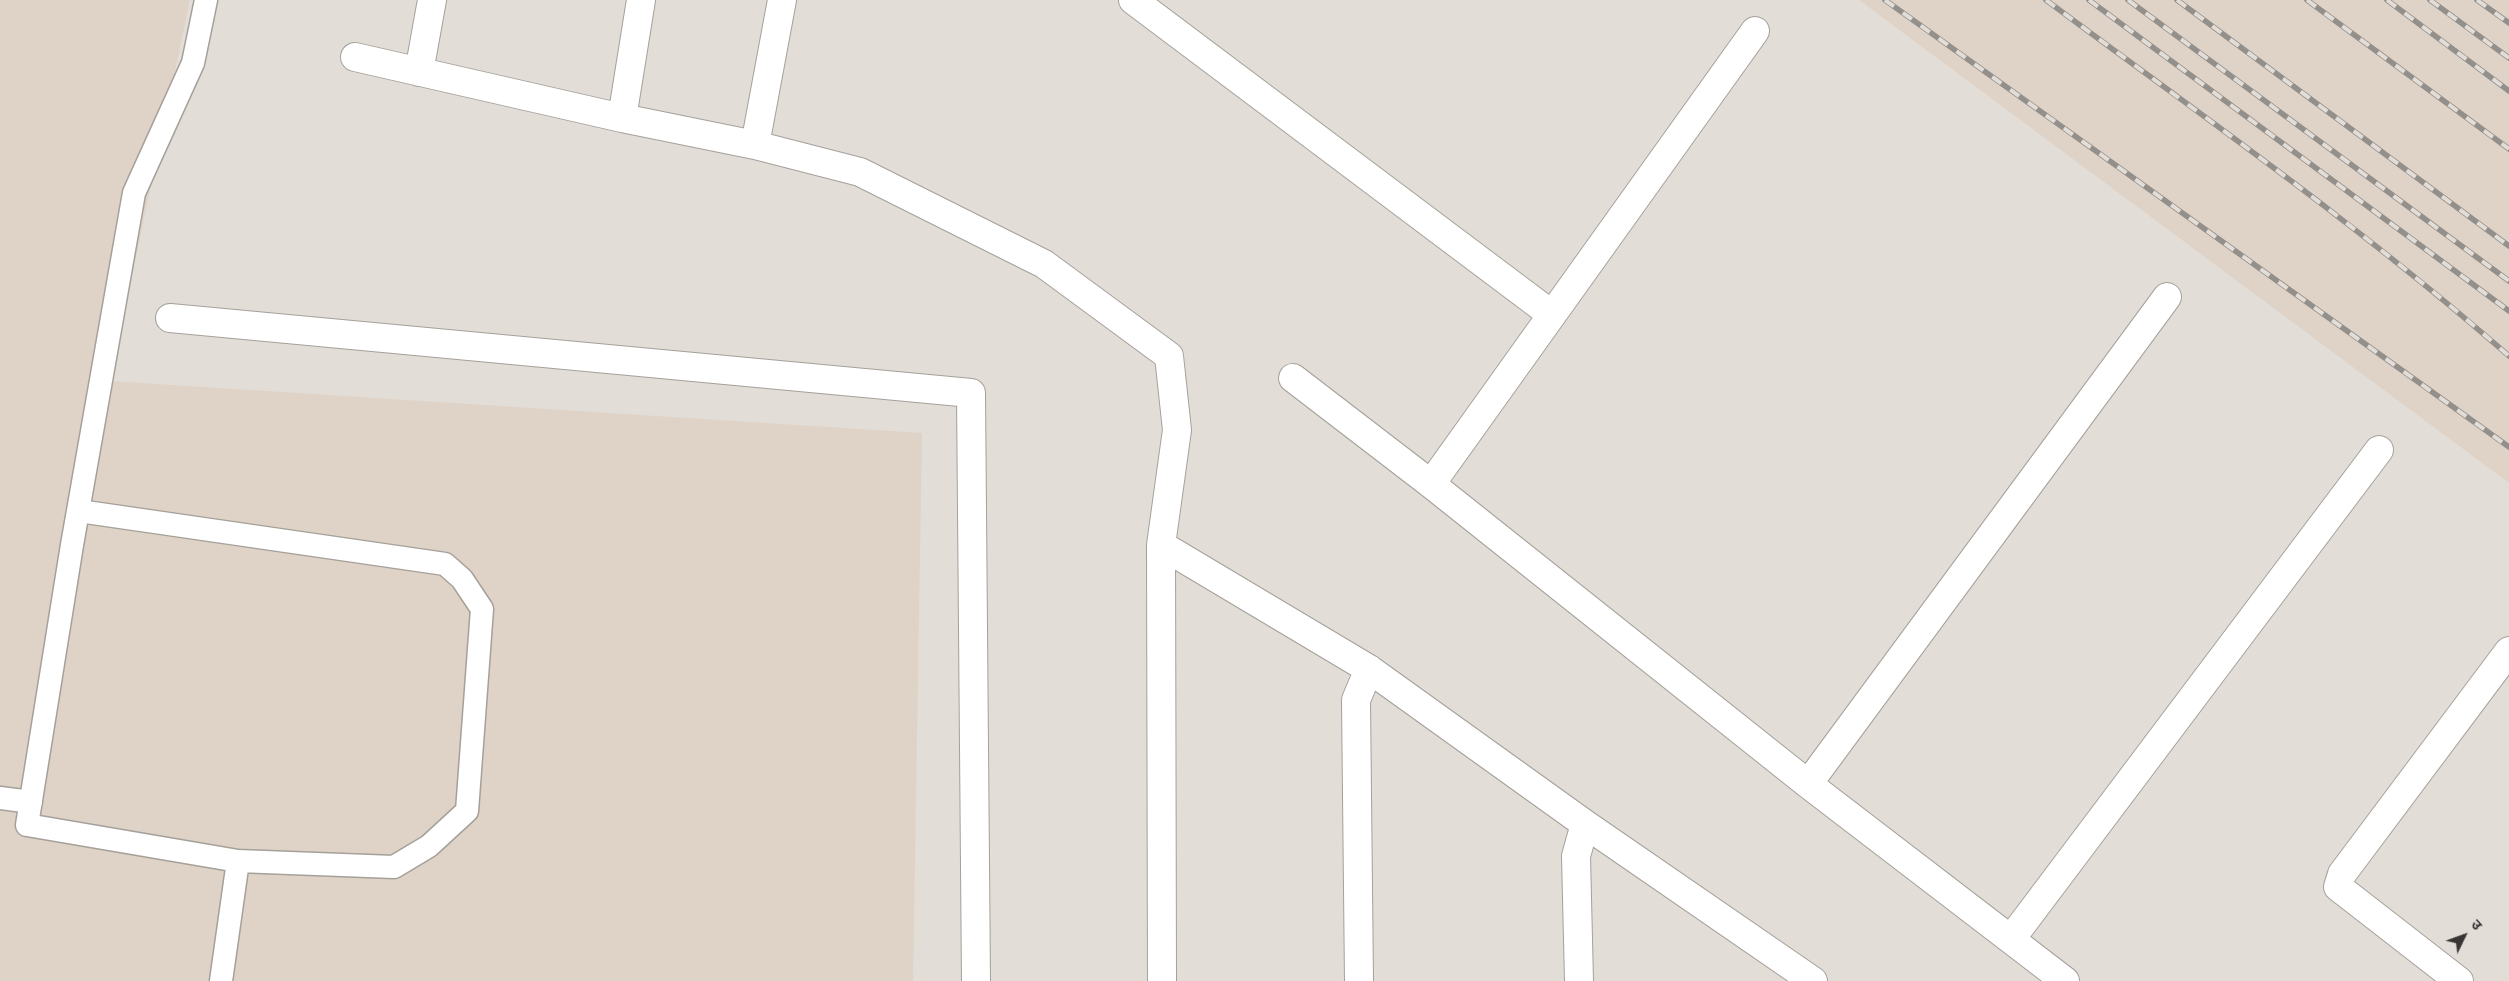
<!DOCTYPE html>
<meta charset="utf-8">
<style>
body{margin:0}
#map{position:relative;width:2509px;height:981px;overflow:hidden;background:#e3ddd7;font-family:Overpass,"Noto Sans Devanagari",sans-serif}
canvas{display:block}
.north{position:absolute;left:2439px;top:911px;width:50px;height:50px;-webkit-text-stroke:4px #e3ddd7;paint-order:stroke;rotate:48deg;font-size:14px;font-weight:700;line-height:20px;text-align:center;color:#383634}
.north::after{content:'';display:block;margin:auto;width:18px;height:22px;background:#383634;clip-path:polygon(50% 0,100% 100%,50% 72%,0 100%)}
</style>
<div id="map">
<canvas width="2509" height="981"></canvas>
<div class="north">उ</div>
</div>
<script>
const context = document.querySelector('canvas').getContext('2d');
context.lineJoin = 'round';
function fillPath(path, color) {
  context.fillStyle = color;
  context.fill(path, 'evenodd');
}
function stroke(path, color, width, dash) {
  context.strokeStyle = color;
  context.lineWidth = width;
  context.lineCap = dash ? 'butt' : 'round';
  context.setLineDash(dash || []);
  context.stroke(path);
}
const built = new Path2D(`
 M0,0H190L110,381L922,433L913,981H0Z
 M1859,0H2509V483Z`);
const lane = new Path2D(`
 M206,0L193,63L134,193L72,545L27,825L238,861L221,981
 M79,511L445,564L462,579L482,609L467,811L429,846L394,867L238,861
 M0,798L31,802`);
const street = new Path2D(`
 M1133,0L1551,314
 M355,57L622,118L755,145L860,172L1044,264L1169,356L1177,430L1161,545L1162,981
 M419,72L432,0
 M622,118L641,0
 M755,145L782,0
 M170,318L971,393L976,981
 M1293,378L1431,484L1808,784L2065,981
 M1431,484L1755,31
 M1161,545L1369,669L1585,824L1813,981
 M1808,784L2167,297
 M2011,939L2379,450
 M1359,981L1356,700L1369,669
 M1579,981L1576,856L1585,824
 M2459,981L2338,887L2342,874L2509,651`);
const rail = new Path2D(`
 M1885,0L2509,447
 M2046,0C2202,116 2363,228 2509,356
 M2089,0L2509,311
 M2128,0L2509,281
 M2177,0L2509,246
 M2307,0L2509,149
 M2387,0L2509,91
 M2430,0L2509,58
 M2477,0L2509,23`);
fillPath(built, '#dfd3c7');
stroke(lane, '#a5a09a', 25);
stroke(street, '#a5a09a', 30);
stroke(lane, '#fff', 22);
stroke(street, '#fff', 28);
stroke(rail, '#938f8b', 5.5);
stroke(rail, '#e3ddd7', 4, [11]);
</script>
